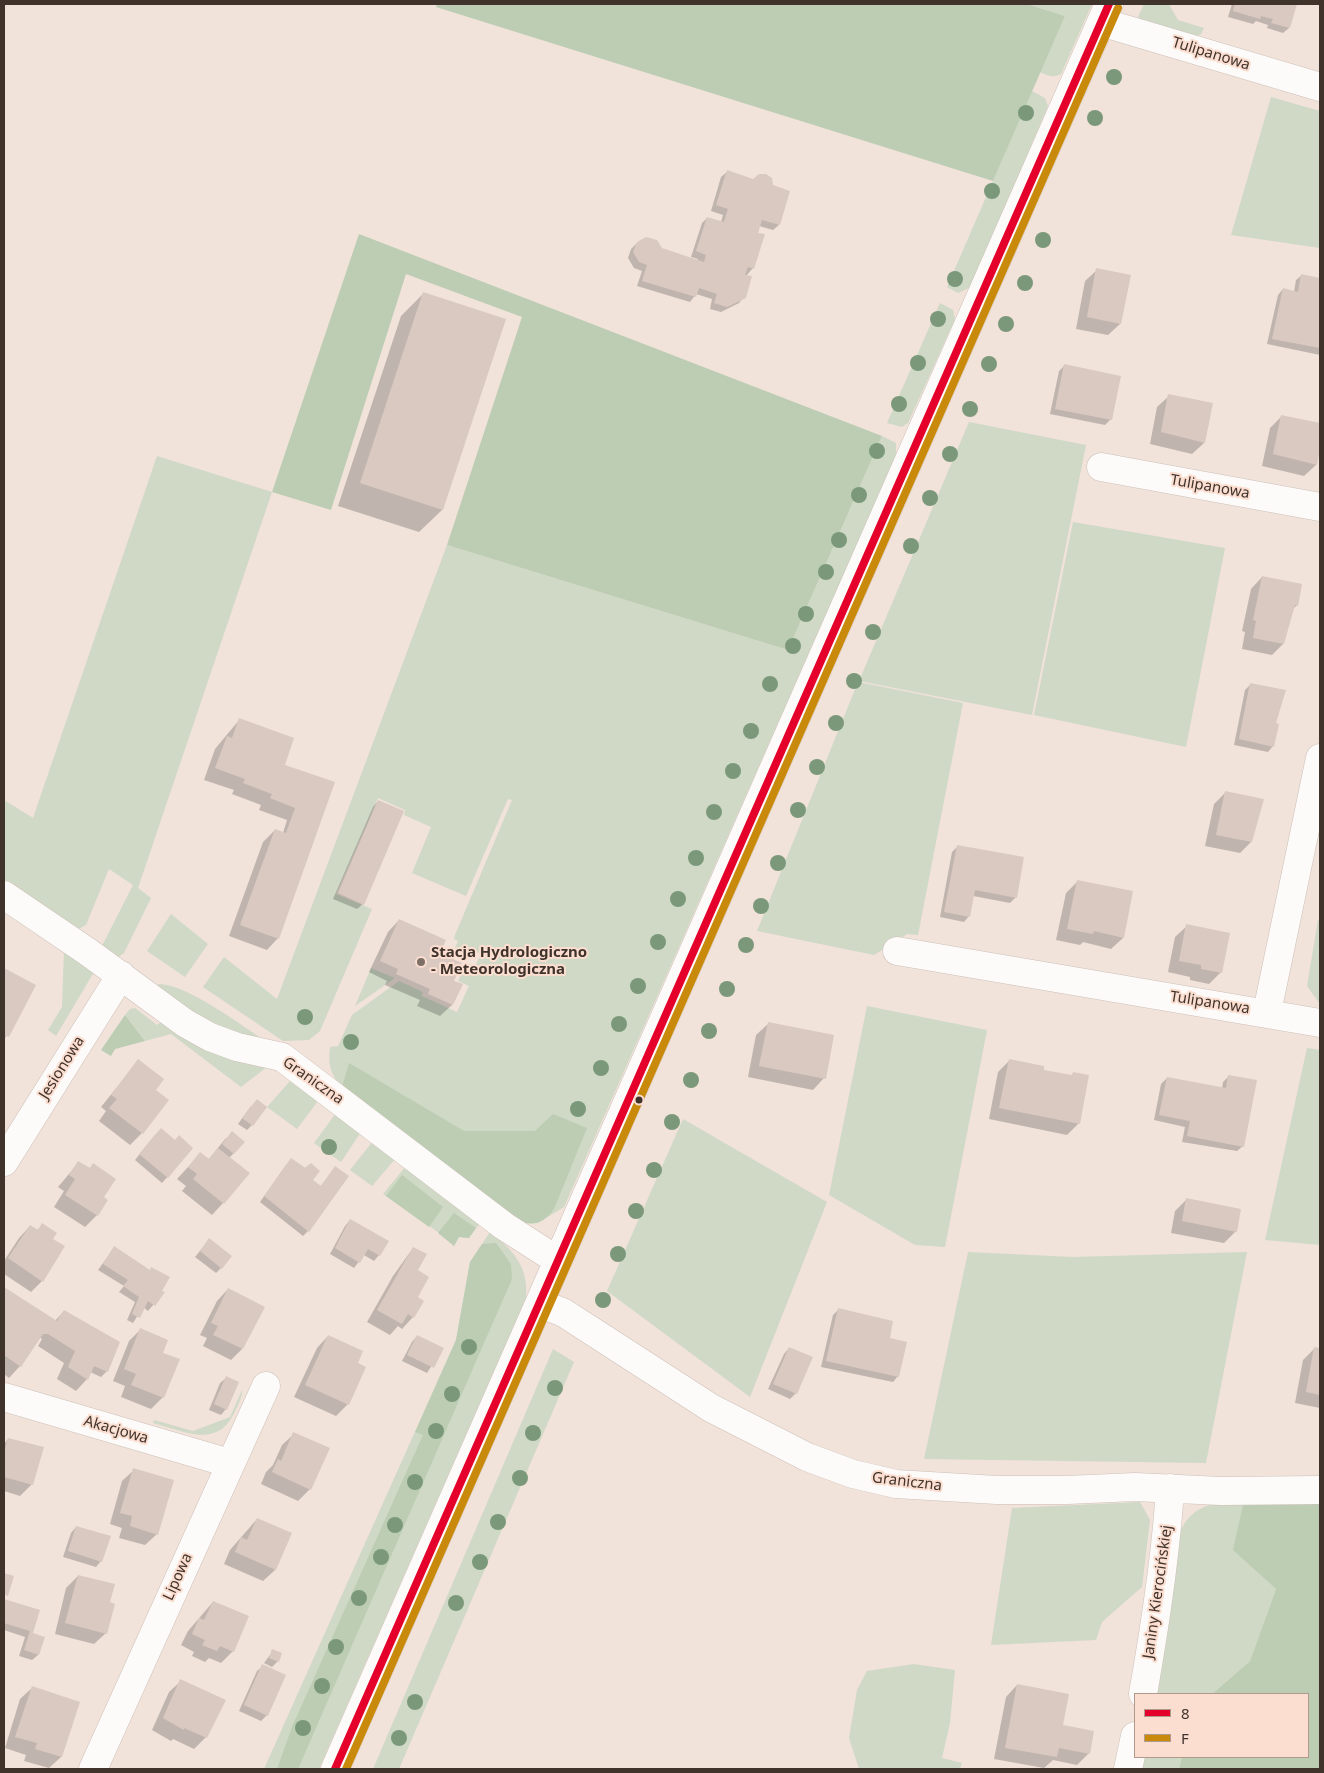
<!DOCTYPE html>
<meta charset="utf-8">
<style>
body{margin:0}
#map{position:relative;width:1324px;height:1773px;overflow:hidden;background:#f1e2da;font-family:"Noto Sans",sans-serif}
canvas{display:block}
.frame{position:absolute;inset:0;border:5px solid #40332c;pointer-events:none}
.legend{position:absolute;left:1134px;top:1693px;width:175px;height:65px;box-sizing:border-box;background:#fbded0;border:1px solid #b09a8e;margin:0;padding:6px 9px;list-style:none;font-size:15px;color:#40332c}
.legend li{display:flex;align-items:center;gap:10px;height:25px}
.legend b{width:25px;border:1px solid #b09a8e}
</style>
<div id="map">
<canvas width="1324" height="1773"></canvas>
<div class="frame"></div>
<ul class="legend">
<li><b style="height:6px;background:#e4002b"></b>8</li>
<li><b style="height:6px;background:#c9890b"></b>F</li>
</ul>
</div>
<script>
const context = document.querySelector('canvas').getContext('2d');
context.lineJoin = 'round';
function fillPath(path, color) {
  context.fillStyle = color;
  context.fill(path, 'evenodd');
}
function stroke(path, color, width, dash) {
  context.strokeStyle = color;
  context.lineWidth = width;
  context.lineCap = dash ? 'butt' : 'round';
  context.setLineDash(dash || []);
  context.stroke(path);
}
function drawText(font, color, halo, rows, align = 'center') {
  context.font = font + ' "Noto Sans",sans-serif';
  context.lineWidth = 4;
  context.setLineDash([]);
  context.textBaseline = 'middle';
  context.strokeStyle = halo;
  context.fillStyle = color;
  for (const [text, x, y, turn = 0] of rows) {
    context.save();
    context.translate(x, y);
    context.rotate((+turn || 0) * Math.PI / 180);
    context.textAlign = isNaN(turn) ? turn : align;
    if (halo) context.strokeText(text, 0, 0);
    context.fillText(text, 0, 0);
    context.restore();
  }
}
const green = new Path2D(`
 M1027,4H1092L1061,74C1054,78 1048,76 1040,72L1065,16Z
 M1144,4H1169L1178,20L1204,28L1201,34L1196,37L1143,21L1138,17Z
 M1032,91L1045,98L1048,106L971,287L958,293L947,287Z
 M1271,97L1320,111V248L1231,235Z
 M940,303L953,310L955,319L908,423L902,427L887,423Z
 M969,422L1086,445L1032,715L859,681Z
 M882,436L896,443V456L564,1207L538,1223L530,1224L342,1087C330,1074 328,1064 330,1047L338,1046L352,1015L399,981L423,992L422,996L457,1012L469,986L458,981L467,963L475,966L481,954L469,948L463,960L452,955L458,941L454,939L455,935L512,800L508,799L466,896L412,873L431,827L404,815L405,810L378,798L336,894L372,909L323,1024L320,1031L309,1040L283,1041L203,987L224,957L277,999L447,545L788,650Z
 M157,456L272,492L138,888L151,898L124,953L117,958L102,946L133,885L109,869L86,925L73,932L4,885V800L33,818Z
 M1073,522L1225,548L1186,747L1034,715Z
 M858,682L963,703L918,935L907,934L874,955L757,931Z
 M171,914L208,944L185,977L147,951Z
 M1318,920L1320,921V1004L1307,986Z
 M64,951L94,972L56,1036L48,1030L62,1007Z
 M371,968L395,978L355,1006Z
 M160,984C189,985 243,1027 269,1043L222,1032L151,987Z
 M867,1006L987,1030L945,1247L915,1245L829,1195Z
 M135,1008L157,1025L165,1019L267,1067L241,1087L171,1034L145,1041L125,1015L130,1009Z
 M1307,1048L1320,1050V1245L1265,1240Z
 M290,1081L318,1101L297,1129L267,1107Z
 M336,1113L361,1132L341,1162L314,1143Z
 M683,1119L827,1202L750,1397L607,1291Z
 M373,1141L396,1158L372,1186L350,1170Z
 M406,1166L480,1223L469,1238L459,1237L454,1246L445,1237L383,1194Z
 M490,1232C513,1250 529,1267 526,1298L319,1769H264L456,1340L470,1262Z
 M968,1252L1073,1257L1247,1252L1206,1463L924,1459Z
 M553,1349L574,1362L399,1769H373Z
 M242,1390C243,1395 238,1405 235,1411C218,1450 184,1431 153,1423L154,1420L193,1431L230,1417Z
 M1244,1500L1234,1550L1276,1589L1250,1661L1212,1694H1157L1179,1534C1193,1502 1214,1504 1244,1500Z
 M1140,1502L1150,1520L1142,1587L1102,1622L1096,1640L991,1645L1012,1508Z
 M914,1664L955,1670L950,1723L942,1758L962,1763L960,1769H859L849,1738L857,1690L867,1671Z
 M1145,1757H1182L1179,1769H1142Z`);
const forest = new Path2D(`
 M437,4H1027L1065,16L993,181L436,7Z
 M359,234L882,436L788,650L447,545L522,317L406,274L331,510L272,492Z
 M125,1015L145,1041L115,1049L111,1056L101,1050Z
 M349,1063L464,1131H535L553,1114L587,1128L554,1209C545,1221 537,1226 521,1222L342,1087Z
 M402,1175L443,1207L429,1227L386,1196Z
 M454,1213L476,1228L469,1238L459,1237L454,1246L438,1233Z
 M496,1243L511,1264L512,1279L298,1769H277L292,1727L423,1435L415,1432L456,1340L470,1262L482,1244Z
 M1320,1497V1769H1179L1182,1757H1308V1694H1212L1250,1661L1276,1589L1233,1550L1244,1500Z`);
const shadow = new Path2D(`
 M1232,4H1295L1289,28L1283,33L1267,28L1268,25L1256,21L1253,24L1228,17Z
 M727,172L779,225L773,230L759,226L753,268L746,276L744,297L739,303L721,312L710,309L712,299L696,294L690,302L637,286L642,271L634,268L628,258L631,249L637,243L697,261L698,259L691,257L702,223L707,218L721,222L723,215L711,211L721,177Z
 M1097,270L1120,324L1108,335L1076,329L1085,281Z
 M1302,275L1320,279V355L1267,344L1278,295L1283,289L1294,292L1296,280Z
 M424,293L505,320L442,510L419,532L338,506L401,316Z
 M1064,366L1111,419L1105,425L1050,414L1059,371Z
 M1169,396L1204,443L1192,454L1150,444L1157,407Z
 M1282,416L1320,424V444L1316,465L1304,476L1262,466L1270,428Z
 M1262,577L1297,605L1292,610L1283,644L1272,655L1242,649L1245,632L1242,631L1251,589Z
 M1251,684L1274,724L1273,746L1268,752L1234,745L1245,690Z
 M240,719L283,766L333,783L278,938L267,950L229,936L263,842L275,830L283,833L287,820L259,810L261,805L232,794L234,790L204,780L215,749Z
 M1226,792L1251,842L1240,853L1205,846L1214,804Z
 M378,801L363,904L357,909L333,899L373,807Z
 M958,846L1016,897L1010,903L973,896L969,916L964,922L940,917L952,852Z
 M1077,882L1132,892L1123,938L1111,949L1083,942L1080,945L1056,940L1066,893Z
 M399,920L438,954L452,981L461,985L452,1005L440,1016L417,1006L420,1000L385,985L387,981L369,972L388,932Z
 M1187,926L1221,972L1209,984L1190,980V977L1168,972L1175,937Z
 M4,969L34,986L4,1040Z
 M768,1024L824,1078L813,1090L748,1077L756,1035Z
 M1010,1060L1043,1071L1070,1076L1074,1073L1079,1123L1067,1135L989,1119L998,1072Z
 M138,1061L142,1133L130,1145L99,1121L106,1111L101,1107Z
 M1229,1076L1243,1146L1237,1151L1182,1142L1185,1127L1154,1120L1161,1084L1167,1078L1222,1089L1223,1082Z
 M251,1106L252,1125L247,1130L238,1124Z
 M155,1135L192,1149L162,1183L135,1160Z
 M226,1138L234,1153L229,1158L223,1203L212,1215L182,1191L186,1186L177,1179L200,1154L208,1160Z
 M79,1162L89,1169L93,1165L102,1197L106,1200L97,1215L85,1227L54,1207L64,1191L58,1187Z
 M311,1164V1180L320,1187L335,1168L308,1231L303,1236L260,1202L286,1165L305,1168Z
 M1187,1199L1236,1231L1224,1243L1171,1233L1175,1211Z
 M350,1220L379,1255L374,1261L364,1255L354,1268L330,1254L345,1226Z
 M43,1225L51,1239L42,1281L31,1292L4,1274V1261L19,1238L30,1226L37,1230Z
 M204,1246L221,1268L216,1273L195,1257Z
 M114,1248L163,1293L148,1311L143,1307L133,1323L127,1320L135,1302L119,1292L124,1286L98,1270Z
 M413,1248L417,1269L413,1317L402,1329L398,1326L390,1335L367,1322L393,1276Z
 M4,1289L55,1321L64,1311L107,1371L101,1377L90,1372L87,1379L76,1391L57,1379L64,1363L38,1346L42,1339L39,1337L20,1366L9,1378L4,1374Z
 M228,1289L242,1349L231,1360L203,1346L207,1338L200,1335L217,1301Z
 M838,1310L888,1338L898,1376L893,1382L821,1367L833,1315Z
 M140,1330L162,1353L178,1360L163,1397L151,1409L121,1397L125,1386L113,1381L129,1341Z
 M328,1336L356,1364L348,1404L336,1416L294,1397L317,1348Z
 M417,1336L442,1349L427,1373L402,1361L412,1342Z
 M789,1348L796,1393L790,1399L768,1389L784,1354Z
 M1314,1349L1320,1350V1408L1295,1403L1303,1360Z
 M226,1378V1409L221,1415L209,1410L220,1383Z
 M294,1434L310,1489L298,1501L261,1484L266,1472L273,1465L282,1445Z
 M8,1439L32,1484L20,1496L4,1491V1444Z
 M134,1470L157,1534L145,1545L119,1538L122,1528L110,1524L122,1481Z
 M257,1519L291,1534L275,1570L263,1581L224,1564L230,1550Z
 M76,1527L101,1561L96,1567L63,1557L71,1533Z
 M78,1576L108,1603L106,1633L94,1644L55,1634L66,1588Z
 M4,1600L39,1611L32,1634L44,1638L38,1655L32,1660L19,1656L25,1637L4,1630Z
 M213,1602L233,1651L221,1663L209,1658L205,1662L192,1656L194,1652L181,1645L188,1631Z
 M273,1651L278,1661L272,1667L264,1663Z
 M263,1666L267,1715L261,1721L239,1711L257,1671Z
 M181,1681L206,1737L194,1749L173,1739L171,1741L152,1730L169,1692Z
 M1017,1685L1089,1753L1077,1765L1053,1760L1044,1768L994,1759L1006,1697Z
 M32,1688L78,1703L61,1757L49,1768L24,1761L26,1755L5,1748L20,1699Z`);
const building = new Path2D(`
 M1235,4H1297L1290,28L1271,23L1273,19L1261,16L1260,19L1233,11Z
 M727,170L753,179L759,174H766L772,178L773,185L790,191L780,225L762,220L758,233L765,234L754,269L748,267L745,275L752,276L746,298L727,307L714,303L717,294L699,288L696,297L642,281L647,265L639,262L633,252L637,242L646,237L657,240L662,248L704,262L706,255L696,251L707,217L724,222L728,209L716,205Z
 M1096,268L1131,275L1121,324L1087,317Z
 M1301,274L1320,278V348L1272,339L1283,288L1298,292Z
 M423,292L506,319L443,510L360,483Z
 M1064,364L1121,376L1112,420L1055,409Z
 M1168,394L1213,403L1205,443L1161,432Z
 M1281,415L1320,423V450L1317,465L1273,454Z
 M1262,576L1302,584L1298,606L1295,605L1284,644L1253,638L1256,621L1253,620Z
 M1250,683L1286,690L1276,723L1279,724L1274,747L1239,739Z
 M239,718L294,738L285,765L335,782L279,939L240,925L275,829L286,833L295,808L270,798L272,794L243,783L245,779L215,768L227,736L232,738Z
 M1225,791L1264,799L1252,842L1216,835Z
 M378,800L404,811L364,905L338,893Z
 M957,845L1024,857L1017,898L975,890L970,917L944,912Z
 M1077,880L1133,891L1124,938L1094,931L1093,934L1067,929Z
 M399,919L446,940L440,953L462,963L454,981L463,984L453,1005L428,994L430,989L396,974L398,969L380,961Z
 M1186,924L1230,933L1222,973L1201,969V965L1179,961Z
 M4,968L36,985L9,1037L4,1035Z
 M768,1022L834,1035L826,1079L759,1066Z
 M138,1059L164,1079L156,1090L169,1100L143,1134L109,1108L117,1099L111,1095Z
 M1009,1059L1044,1066V1070L1072,1075L1073,1072L1089,1075L1080,1124L999,1108Z
 M1228,1075L1257,1080L1244,1147L1187,1136L1190,1121L1159,1115L1167,1077L1226,1088Z
 M257,1099L267,1107L253,1126L242,1118Z
 M161,1128L175,1140L179,1135L193,1148L168,1178L139,1154Z
 M232,1131L245,1142L234,1154L222,1144Z
 M218,1148L250,1173L224,1204L193,1179L197,1174L188,1167L200,1152L209,1159Z
 M291,1158L307,1169L306,1167L311,1163L320,1171L313,1180L321,1186L335,1166L349,1176L309,1232L264,1196Z
 M78,1161L90,1168L93,1163L116,1179L104,1197L108,1200L98,1216L65,1195L75,1179L69,1175Z
 M1186,1198L1241,1209L1237,1232L1182,1221Z
 M350,1219L389,1241L380,1256L368,1249L360,1263L335,1248Z
 M42,1223L57,1233L53,1239L65,1246L43,1282L8,1258L30,1225L38,1230Z
 M209,1238L232,1256L222,1269L200,1251Z
 M114,1246L150,1270L151,1267L170,1277L162,1291L165,1292L155,1306L148,1301L140,1318L132,1314L139,1297L123,1286L128,1280L103,1264Z
 M413,1247L427,1254L418,1270L429,1277L418,1297L424,1301L414,1318L408,1314L402,1324L377,1310Z
 M4,1287L57,1321L64,1310L120,1342L108,1372L94,1366L88,1380L68,1367L75,1351L48,1334H43L21,1367L4,1355Z
 M228,1288L265,1307L243,1349L213,1335L218,1326L211,1323Z
 M838,1308L893,1321L890,1338L907,1342L899,1377L826,1361Z
 M140,1328L168,1340L163,1353L180,1359L164,1398L131,1385L136,1374L124,1369Z
 M328,1335L363,1351L358,1363L366,1367L349,1405L305,1385Z
 M417,1335L444,1348L434,1368L407,1355Z
 M789,1347L813,1357L797,1394L773,1384Z
 M1314,1347L1320,1348V1395L1306,1392Z
 M226,1376L239,1382L227,1410L214,1404Z
 M293,1432L330,1448L311,1490L272,1472L278,1459L281,1461Z
 M8,1438L44,1447L33,1485L4,1477V1452Z
 M133,1468L174,1480L158,1535L130,1526L132,1516L120,1513Z
 M257,1518L292,1533L276,1570L235,1552L241,1537L247,1540Z
 M76,1526L111,1536L102,1562L68,1551Z
 M4,1573L14,1576L8,1596L4,1594Z
 M78,1575L115,1584L110,1602L115,1604L107,1634L65,1623Z
 M4,1599L40,1610L33,1633L45,1637L39,1655L24,1650L30,1631L4,1623Z
 M213,1601L249,1616L234,1652L220,1646L217,1651L202,1645L205,1640L192,1634L199,1618L204,1620Z
 M272,1649L282,1653L279,1662L269,1658Z
 M262,1664L286,1675L268,1716L244,1705Z
 M180,1679L226,1700L207,1738L184,1728V1730L163,1718Z
 M1017,1684L1069,1694L1063,1725L1094,1731L1090,1754L1059,1748L1057,1757L1005,1748Z
 M32,1686L80,1702L62,1757L35,1749L37,1743L15,1737Z`);
const minor = new Path2D(`
 M1101,22L1320,87
 M1101,467L1320,507
 M4,895L88,952L185,1023L210,1037L237,1047L282,1057L504,1226L546,1253L559,1258
 M897,951L1320,1023
 M1267,1012L1320,758
 M4,1162L121,975
 M540,1303L564,1313L711,1408L807,1457L853,1474L896,1484L997,1490H1067L1135,1487L1221,1491L1320,1490
 M4,1397L229,1463
 M1143,1694C1155,1626 1166,1557 1170,1488
 M93,1769L266,1386
 M335,1769L1109,4
 M1128,1769L1135,1736`);
const bus1 = new Path2D(`
 M335,1769L1109,4`);
const bus2 = new Path2D(`
 M346,1769L1118,8`);
const trees = [
 [1114,77],
 [1026,113],
 [1095,118],
 [992,191],
 [1043,240],
 [955,279],
 [1025,283],
 [938,319],
 [1006,324],
 [918,363],
 [989,364],
 [899,404],
 [970,409],
 [877,451],
 [950,454],
 [859,495],
 [930,498],
 [839,540],
 [911,546],
 [826,572],
 [806,614],
 [873,632],
 [793,646],
 [854,681],
 [770,684],
 [836,723],
 [751,731],
 [817,767],
 [733,771],
 [798,810],
 [714,812],
 [696,858],
 [778,863],
 [678,899],
 [761,906],
 [658,942],
 [746,945],
 [638,986],
 [727,989],
 [305,1017],
 [619,1024],
 [709,1031],
 [351,1042],
 [601,1068],
 [691,1080],
 [578,1109],
 [672,1122],
 [329,1147],
 [654,1170],
 [636,1211],
 [618,1254],
 [603,1300],
 [469,1347],
 [555,1388],
 [452,1394],
 [436,1431],
 [533,1433],
 [520,1478],
 [415,1482],
 [498,1522],
 [395,1525],
 [381,1557],
 [480,1562],
 [359,1598],
 [456,1603],
 [336,1647],
 [322,1686],
 [415,1702],
 [303,1728],
 [399,1738]
];
const markers = [
 [421,962,5,"#7e7069"],
 [639,1100,4.5,"#40332c"]
];
const streetNames = [
 ["Tulipanowa",1211,54,17],
 ["Tulipanowa",1210,487,10],
 ["Tulipanowa",1210,1003,9],
 ["Jesionowa",62,1068,-58],
 ["Graniczna",313,1081,35],
 ["Akacjowa",116,1430,16],
 ["Graniczna",907,1482,7],
 ["Lipowa",178,1577,-66],
 ["Janiny Kierocińskiej",1158,1592,-82]
];
const poiNames = [
 ["Stacja Hydrologiczno",431,953],
 ["- Meteorologiczna",431,970]
];
fillPath(green, '#cfd9c6');
fillPath(forest, '#bccdb4');
fillPath(shadow, '#0003');
fillPath(building, '#dac9c1');
stroke(minor, '#cdc0b9', 29);
stroke(minor, '#fdfbf9', 28);
stroke(bus1, '#e4002b', 8);
stroke(bus2, '#c9890b', 8);
context.fillStyle = '#7b997a';
for (const [x, y] of trees) {
  context.beginPath();
  context.arc(x, y, 8, 0, 2 * Math.PI);
  context.fill();
}
for (const [x, y, r, color] of markers) {
  const dot = new Path2D();
  dot.arc(x, y, r, 0, 2 * Math.PI);
  context.fillStyle = color;
  context.fill(dot);
  stroke(dot, '#fbded0', 2);
}
drawText('15px', '#40332c', '#fbded0', streetNames);
drawText('bold 15px', '#40332c', '#fbded0', poiNames, 'left');
</script>
